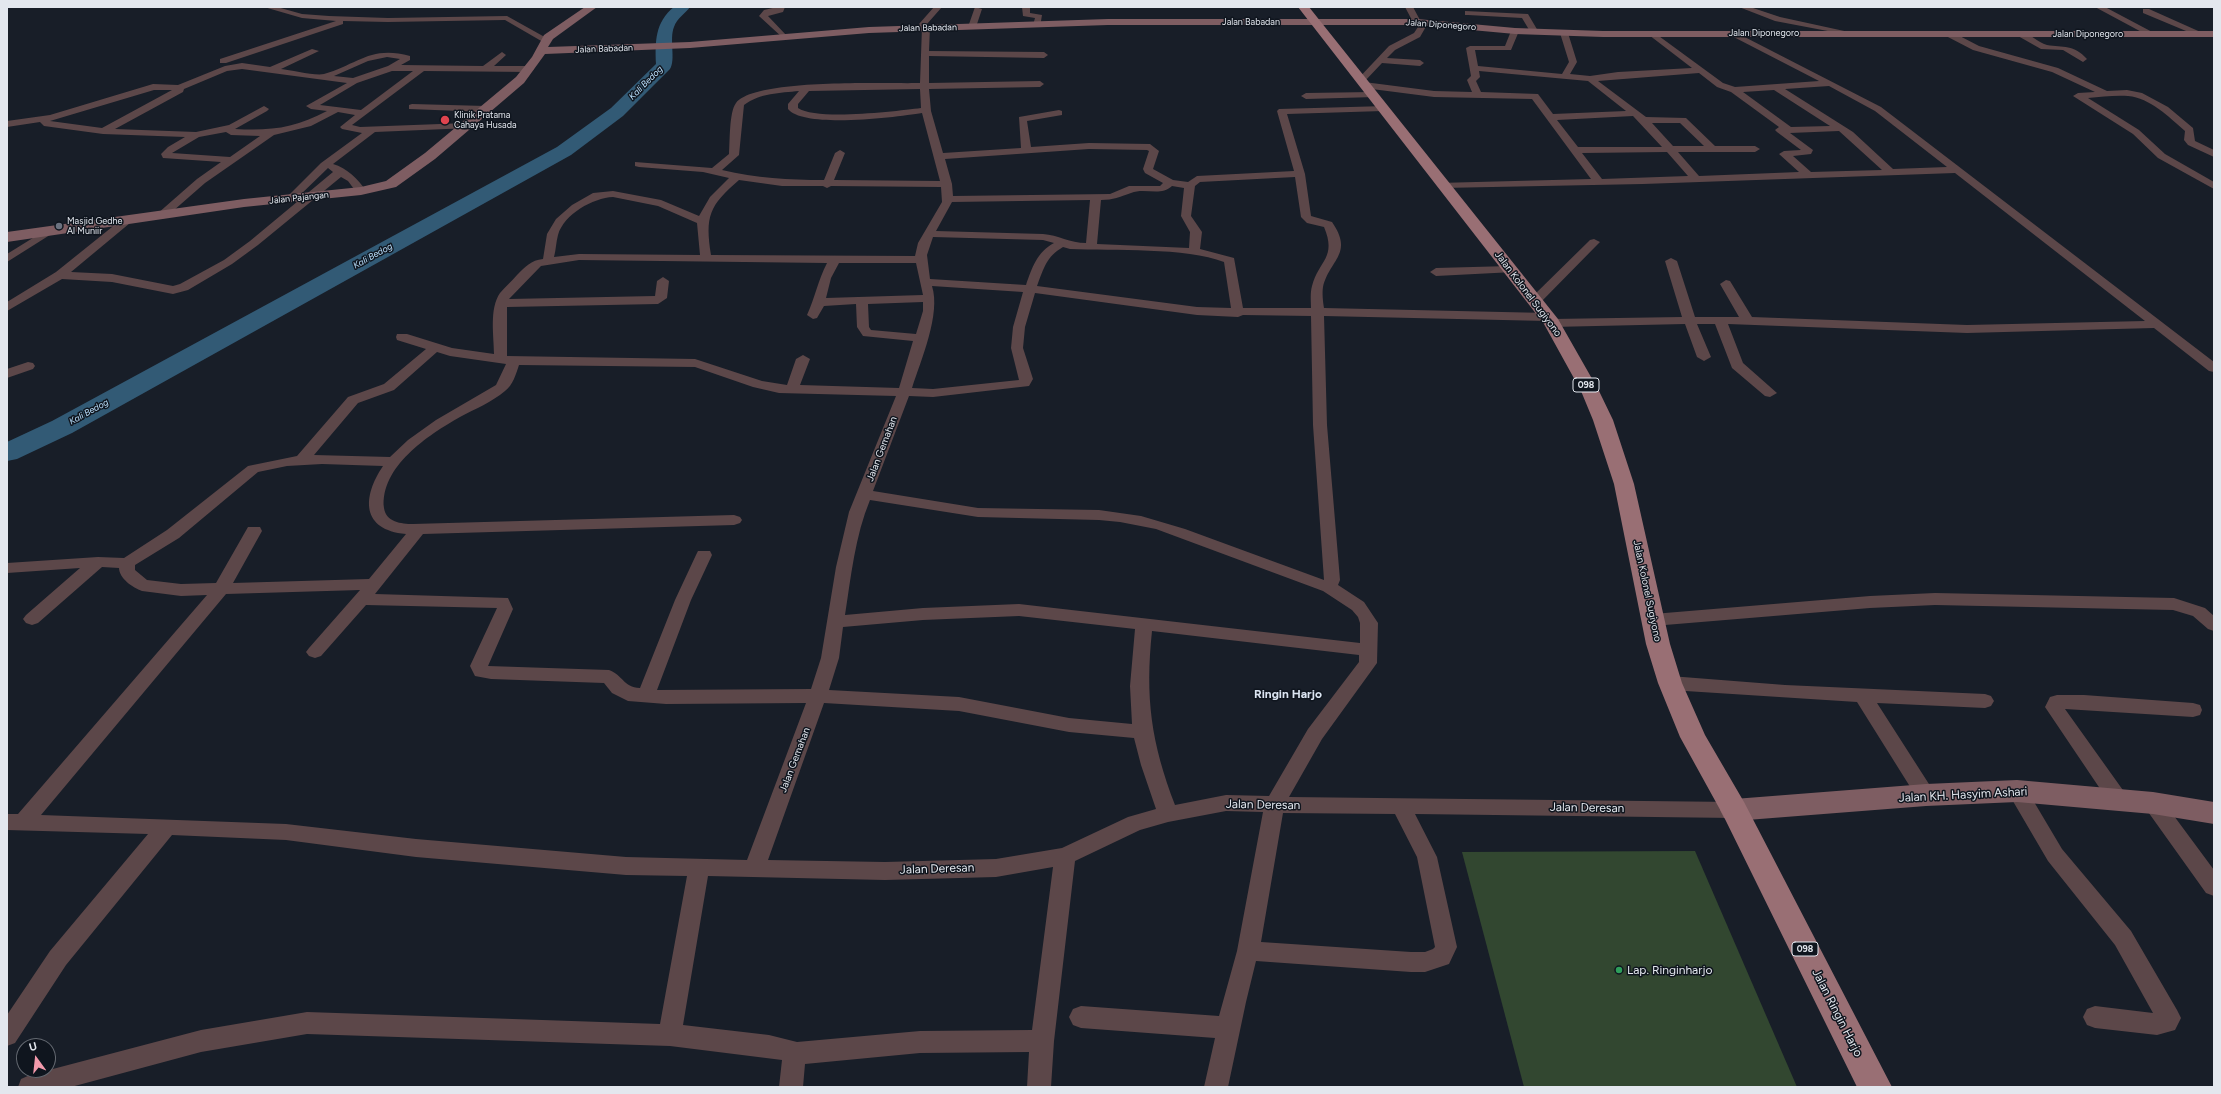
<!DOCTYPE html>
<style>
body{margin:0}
#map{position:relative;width:2221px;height:1094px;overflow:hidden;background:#181e28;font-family:Figtree,sans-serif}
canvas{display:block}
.frame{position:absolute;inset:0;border:8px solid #e3e7ee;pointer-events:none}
.north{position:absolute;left:16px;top:1038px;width:40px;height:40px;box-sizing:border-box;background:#0f151e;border:1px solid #646971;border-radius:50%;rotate:345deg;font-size:11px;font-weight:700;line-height:16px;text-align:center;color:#e3e7ee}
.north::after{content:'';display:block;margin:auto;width:14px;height:18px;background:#f39aac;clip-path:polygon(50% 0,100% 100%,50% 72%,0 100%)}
</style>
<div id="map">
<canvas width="2221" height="1094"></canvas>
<div class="frame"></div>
<div class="north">U</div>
</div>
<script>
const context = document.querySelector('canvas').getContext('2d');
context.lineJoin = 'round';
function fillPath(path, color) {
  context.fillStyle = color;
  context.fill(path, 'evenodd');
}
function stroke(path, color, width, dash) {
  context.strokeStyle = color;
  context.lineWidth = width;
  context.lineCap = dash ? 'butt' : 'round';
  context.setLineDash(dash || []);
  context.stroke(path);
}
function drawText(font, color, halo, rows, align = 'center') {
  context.font = font + ' Figtree,sans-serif';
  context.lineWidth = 3;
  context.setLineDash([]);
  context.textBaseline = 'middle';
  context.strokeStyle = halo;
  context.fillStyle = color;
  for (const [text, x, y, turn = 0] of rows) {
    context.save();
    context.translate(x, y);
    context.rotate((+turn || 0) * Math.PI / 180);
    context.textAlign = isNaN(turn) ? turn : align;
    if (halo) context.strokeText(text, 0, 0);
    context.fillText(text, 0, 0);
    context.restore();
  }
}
const green = new Path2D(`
 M1695,851L1797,1087H1524L1462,852Z`);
const river = new Path2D(`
 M674,7H690C685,14 677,18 674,27C669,39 676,60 670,69L623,116L571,155L72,433L17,459L7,461V442L52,421L557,147L611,108L656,64C655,42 655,22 674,7Z`);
const street = new Path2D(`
 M264,7H277L302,14L329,16L388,18L507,16L550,40L543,42L505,20L388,22L343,21V24L226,63H220V59L336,21L302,18Z
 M777,7H785L783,12L768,16L787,36L783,38L759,16L764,10Z
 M934,7H942L927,24L930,27L929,51L1044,52L1048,55L1044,58L929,56V83L1040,81L1044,84L1040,87L929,89L931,111L943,153L1021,148L1019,117L1059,110L1062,111V115L1027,121L1031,147L1089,143L1150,144L1159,151L1153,169L1173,180L1188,182L1197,176L1294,171L1277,111L1279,109L1386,106L1388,108L1383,111L1287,114L1305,174L1311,216L1332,222C1354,254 1330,259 1323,287C1322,293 1323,302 1324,308L1547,313L1551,314L1553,317L1552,319L1682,317L1665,261L1671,258L1677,261L1695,317H1739L1720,284L1726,280L1730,281L1752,317L1967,325L2145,321L1955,173L1643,184L1442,188L1437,185L1438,183L1591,179L1532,99L1434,97L1364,88L1356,81L1389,46L1414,33L1420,24H1414L1405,7H1413L1421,22L1424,21L1428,23L1420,37L1395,50L1387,58L1420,60L1424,63L1420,66L1382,63L1364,82L1434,91L1472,92L1467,80L1471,76L1466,48L1470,46H1505L1511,31L1515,29L1519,31L1511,50H1475L1478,66L1562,74L1569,62L1560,33L1564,31L1568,33L1577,62L1570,74L1590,76L1618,72L1692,68L1649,35L1648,33L1652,31L1723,83L1735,87L1819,81L1726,33L1733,31L1881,107L2214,362V372L2209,371L2154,328L1967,333L1728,324L1743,363L1777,393L1770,397L1765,396L1732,368L1715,324H1697L1711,357L1704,361L1697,357L1685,324L1552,327L1548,326L1546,323L1547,321L1324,316L1327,425L1340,580L1338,585L1364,602L1378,623L1377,663L1322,739L1289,797L1734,802L1741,804L1744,810L1741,816L1734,818L1415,814L1437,857L1457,947L1449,964L1425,972H1411L1256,961L1246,1002L1228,1087H1204L1215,1038L1081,1028L1073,1025L1069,1017L1073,1009L1081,1006L1219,1016L1237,951L1263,812L1226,811L1168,822L1140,830L1075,861L1054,1041L1051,1087H1027L1029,1052L920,1053L805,1064L803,1087H779L782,1060L670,1046L307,1034L201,1052L71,1087H18L21,1079L30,1075L201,1030L307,1012L660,1024L687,876L626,875L416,857L286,840L172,835L66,965L15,1043L7,1046V1015L50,951L148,834L7,830V814H18L207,595L181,596L142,591C133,588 119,578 119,568L102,567L38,623L32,625L26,623L23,619L26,615L80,568L7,573V563L98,557L124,558L167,530L248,466L297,456L348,397L384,384L426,349L397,340L396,337L397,334H407L452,348L494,354C494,336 489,309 500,293C505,287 512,281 517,275C525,267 531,260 543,259L547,234L556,219L572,205L593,193L613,191L661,200L699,216L710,197L729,178L703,172L639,167L635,166V162L712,168L729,154C730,142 729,112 736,103C755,78 887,84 920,83L922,27L919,24ZM1479,71L1588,81L1626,111L1553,114L1538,94L1481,92L1476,81L1480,77ZM1699,73L1717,87L1731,92L1779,127L1775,130L1777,132L1801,150L1784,151L1779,154L1799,172L1699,176L1678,152H1755L1760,149L1755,146H1715L1686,118L1646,117L1598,81ZM1829,86L1875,111L1947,167L1893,169L1853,132L1785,89ZM920,89L921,108C897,111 817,121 798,108V104L809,91ZM1774,90L1830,126L1791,127L1743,92ZM799,91L788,104V109C804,129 897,117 922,113L940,181L834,180L845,153L840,150L835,153L824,180C789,180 756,178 722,170L739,155L744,105C760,93 780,93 799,91ZM1633,116L1662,147H1578L1557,120ZM1652,123H1680L1704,146H1673ZM1839,131L1882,170L1811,172L1793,156L1811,154L1813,150L1790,133ZM1089,149L1147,150L1149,151L1143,169L1145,173L1163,183L1160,186H1129L1110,194L953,196L952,184L945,159ZM1667,152L1688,176L1602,179L1582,153ZM1295,177L1301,217L1307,223L1324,227C1337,258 1319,260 1312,286C1310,293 1311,301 1311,308H1243L1234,258L1200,249L1202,232L1191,216L1195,186L1200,182ZM739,180L782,186H823L827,188L831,186L941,187L942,202L918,243L915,256L711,255C705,216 709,206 739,180ZM1172,186L1184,188L1181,216L1190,232L1189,248L1097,244L1101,200C1114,200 1119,197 1131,193C1145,187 1160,197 1172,186ZM613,197L658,206L697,223L700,255L579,254L554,257C556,250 556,242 558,235C564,214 593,198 613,197ZM1090,200L1086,243C1070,243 1058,235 1043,234L936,231L952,202ZM933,237L1043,240L1054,243C1037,252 1032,268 1026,285L930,279L927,255ZM1063,247L1070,249C1113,251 1186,247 1224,262L1231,308L1197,307L1037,286C1044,268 1046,257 1063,247ZM579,260L827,263C818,280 815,298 807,315L813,319L817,318L824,306L856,304L857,327L863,336L913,341L899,388L800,385L810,359L803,355L796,359L787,385L762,381L695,359L507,356V307L658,304L667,298L669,281L663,277L657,281L655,296L509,299L541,266ZM839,263H916L923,295L826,298L831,278ZM932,286L1023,292L1013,327L1011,348L1019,380L933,389L912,388C921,360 941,314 932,286ZM1035,293L1197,315L1238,317L1243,315L1311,316L1313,425L1324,580L1185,529L1141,516L1099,510L978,508L873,491L909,396L933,397L1029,386L1033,379L1023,348L1025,327ZM923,302V311L916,334L871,330L869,327L868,304ZM437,352L450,356L506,364L496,385L436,420L408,440L390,457L314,455L358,403L394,390ZM519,365L695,367L753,387L779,393L896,396L849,512L836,567L821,658L811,689L657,690L691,600L712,555L710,551H698L696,555L675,600L640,688C623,687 623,675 609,670L488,666L513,609L508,598L375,594L423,534L734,525L740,523L742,520L740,517L734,515L413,524C401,524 386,522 384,508C380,467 428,435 460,417C475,409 492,402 505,391C513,385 516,374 519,365ZM322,464L383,466C362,497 361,530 406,534L369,579L233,583L262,531L260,527H248L216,583L181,584L147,580L135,570V565L179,538L258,472L287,466ZM870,500L978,517L1099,520L1120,522L1156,529L1323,591L1352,610L1358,617L1360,623V643L1019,604L923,608L845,615C851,577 855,536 870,500ZM360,590L309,648L306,652L309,656L315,658L321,656L366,605L497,608L470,666L475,676L491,679L604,683L612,693L628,701L666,704L806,703L747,860L626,857L416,839L286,824L41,815L226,594ZM1019,616L1135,629L1130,686L1132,724L1069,718L959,697L829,690L839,658L843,627L923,620ZM1152,631L1359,655V662L1308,729L1269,796L1226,795L1175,805C1151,742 1145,698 1152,631ZM824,703L959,711L1069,732L1134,738L1141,765L1156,809L1128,817L1062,848L996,859L885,862L768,860ZM1283,813L1395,814L1417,857L1435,947L1433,949L1425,952H1411L1261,942ZM1053,867L1032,1030L920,1031L797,1042L769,1035L683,1025L708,876L885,880L996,877Z
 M975,7L982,9L976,27L972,29L968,27Z
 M1022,7H1030V13L1042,15L1040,27L1033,25L1035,18L1023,16Z
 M1739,7H1750L1780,17L1858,34L1854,36L1775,21Z
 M2095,7H2105L2156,34L2149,36Z
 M2143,9H2149L2205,34L2198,36L2143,13Z
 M1465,11L1528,14L1538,31L1531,33L1522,18L1468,15H1465Z
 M1946,32H1952L1979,46L2058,68L2107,91L2127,90L2142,93L2168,107L2193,128L2195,141L2214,150V157L2188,145L2184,140L2185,131C2169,117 2150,98 2128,96C2115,95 2101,97 2088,98L2139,130L2165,154L2214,182V189L2158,158L2133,134L2073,96L2078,93L2095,92L2052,72L1973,50L1946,36Z
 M2018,32C2028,30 2037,43 2047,45C2063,48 2074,44 2087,59L2083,62L2063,50L2041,49L2018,36Z
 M312,49L319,51L281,69C291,70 315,76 324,74C358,64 371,45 410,56V60L401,65L483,66L502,52L506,55L494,66H530L534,69L530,72L424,71L352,125L360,127L467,123L470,124V128L375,132L333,164C347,168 358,179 366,191L365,193H357L348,181L341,177L258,245L232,264L188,290L173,294L112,282L62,279L7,311V302L56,272L122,219L126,218L131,221L130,223L71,272L112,274L173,286L180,284L224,260L250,241L333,172L328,168L295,200H287L286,198L321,163L362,133L342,129L340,127L355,115L338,112L311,126L274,135L205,183L165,218L161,219L156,216L157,214L197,179L221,162L163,158L161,154L168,147L185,137L103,134L44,126L40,122L7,127V121L50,115L153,84L178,85L225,66L242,63L270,67ZM387,57L400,59L388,66L353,78L334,76L368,61ZM242,69L347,83L306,106L311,109L327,111C295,128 271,131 235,129L267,111L269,109L264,106L229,125L196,132L115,129L183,92L184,89L227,71ZM392,71H413L361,110L320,105L357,83ZM154,90H172L102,128L50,121ZM226,132L231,135L260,136L230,157L172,153L199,137Z
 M1372,92L1377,95L1375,97L1306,99L1301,96L1306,93Z
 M412,104L486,106L491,109L486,112L409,109V105Z
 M49,228L55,231L53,233L7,262V254Z
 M1594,239L1600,242L1598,244L1539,304H1531L1529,301L1531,298L1590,240Z
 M1510,266L1516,270L1514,272L1436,276L1430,272L1436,268Z
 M28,362L33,363L35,366L33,369L7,378V369Z
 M1935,593L2174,598L2205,608L2214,616V631L2208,629L2193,616L2173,610L1935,605L1870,608L1653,626L1647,624L1644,620L1647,616L1653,614L1870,596Z
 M1670,676L1785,685L1985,694L1991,696L1994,701L1991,706L1985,708L1877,703L1936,795L1933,801L1926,803L1919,801L1857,702L1670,690L1664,688L1661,683L1664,678Z
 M2057,695H2084L2193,703L2200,705L2202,710L2200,715L2193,717L2065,709L2125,793L2128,799L2125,805L2118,807L2111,805L2045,707L2050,697Z
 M2017,783L2024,785L2062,849L2131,931L2177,1010L2181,1018L2175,1030L2157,1035L2095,1028L2087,1025L2083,1017L2087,1009L2095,1006L2153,1013L2115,945L2048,861L2007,791L2010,785Z
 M2153,795L2160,797L2214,870V896L2206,893L2146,809L2143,803L2146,797Z`);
const secondary = new Path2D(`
 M585,7H597L553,39L548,47L690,42L869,27L1108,19H1417L1515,28L1603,31H2214V37H1603L1515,34L1417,25H1108L869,33L690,48L545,54L524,83L435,159L396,187L361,195L244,207L7,242V232L244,199L361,187L386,181L425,153L516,77L532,57L544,35Z
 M2017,780L2153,792L2214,802V824L2153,814L2017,802L1926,806L1734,821L1724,818L1720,810L1724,802L1734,799L1926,784Z`);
const primary = new Path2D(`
 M1298,7H1309L1558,319L1599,391L1613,420L1634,484L1670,644L1682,683L1705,735L1744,802L1892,1087H1857L1723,815L1680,737L1658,683L1646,644L1614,484L1593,420L1581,391L1544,324Z`);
const markers = [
 [445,120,5,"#e0444e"],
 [59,226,4,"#6b7280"],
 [1619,970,4,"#2e9e5b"]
];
const farStreetnames = [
 ["Jalan Babadan",1251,22],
 ["Jalan Diponegoro",1441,25,4],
 ["Jalan Babadan",928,28,-1],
 ["Jalan Diponegoro",1764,33],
 ["Jalan Diponegoro",2088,34],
 ["Jalan Babadan",604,49,-2],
 ["Jalan Pajangan",299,198,-6]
];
const farWaternames = [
 ["Kali Bedog",646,83,-45],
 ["Kali Bedog",373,256,-29],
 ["Kali Bedog",89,412,-29]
];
const farPoinames = [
 ["Klinik Pratama",454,115],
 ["Cahaya Husada",454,125],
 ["Masjid Gedhe",67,221],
 ["Al Muniir",67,231]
];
const shields = [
 [1586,385,26],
 [1805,949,26]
];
const shieldNames = [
 ["098",1586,385],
 ["098",1805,949]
];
const streetNames = [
 ["Jalan Kolonel Sugiyono",1528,294,53],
 ["Jalan Gemahan",882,449,-69],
 ["Jalan Kolonel Sugiyono",1647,591,78],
 ["Jalan Gemahan",795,760,-69]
];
const quarterNames = [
 ["Ringin Harjo",1288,694]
];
const nearStreetnames = [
 ["Jalan KH. Hasyim Ashari",1963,795,-3],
 ["Jalan Deresan",1263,805,1],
 ["Jalan Deresan",1587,808,1],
 ["Jalan Deresan",937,869,-2],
 ["Jalan Ringin Harjo",1837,1013,63]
];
const nearPoinames = [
 ["Lap. Ringinharjo",1627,970]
];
fillPath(green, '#324730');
fillPath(river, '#325a75');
fillPath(street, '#5c4749');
fillPath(secondary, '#7e5d62');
fillPath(primary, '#996f74');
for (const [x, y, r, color] of markers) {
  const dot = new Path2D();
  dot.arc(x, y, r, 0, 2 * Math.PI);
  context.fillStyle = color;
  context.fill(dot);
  stroke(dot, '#0f151e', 1.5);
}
drawText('9px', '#e3e7ee', '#0f151e', farStreetnames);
drawText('italic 9px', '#bce2ff', '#0f151e', farWaternames);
drawText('9px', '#e3e7ee', '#0f151e', farPoinames, 'left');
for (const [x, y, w] of shields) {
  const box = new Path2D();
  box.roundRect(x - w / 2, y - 7, w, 14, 3);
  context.fillStyle = '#0f151e';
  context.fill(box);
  stroke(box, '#e3e7ee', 1);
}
drawText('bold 9px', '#e3e7ee', null, shieldNames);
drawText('10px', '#e3e7ee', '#0f151e', streetNames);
drawText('bold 12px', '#dbe4f1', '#0f151e', quarterNames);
drawText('12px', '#e3e7ee', '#0f151e', nearStreetnames);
drawText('12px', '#e3e7ee', '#0f151e', nearPoinames, 'left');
</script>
